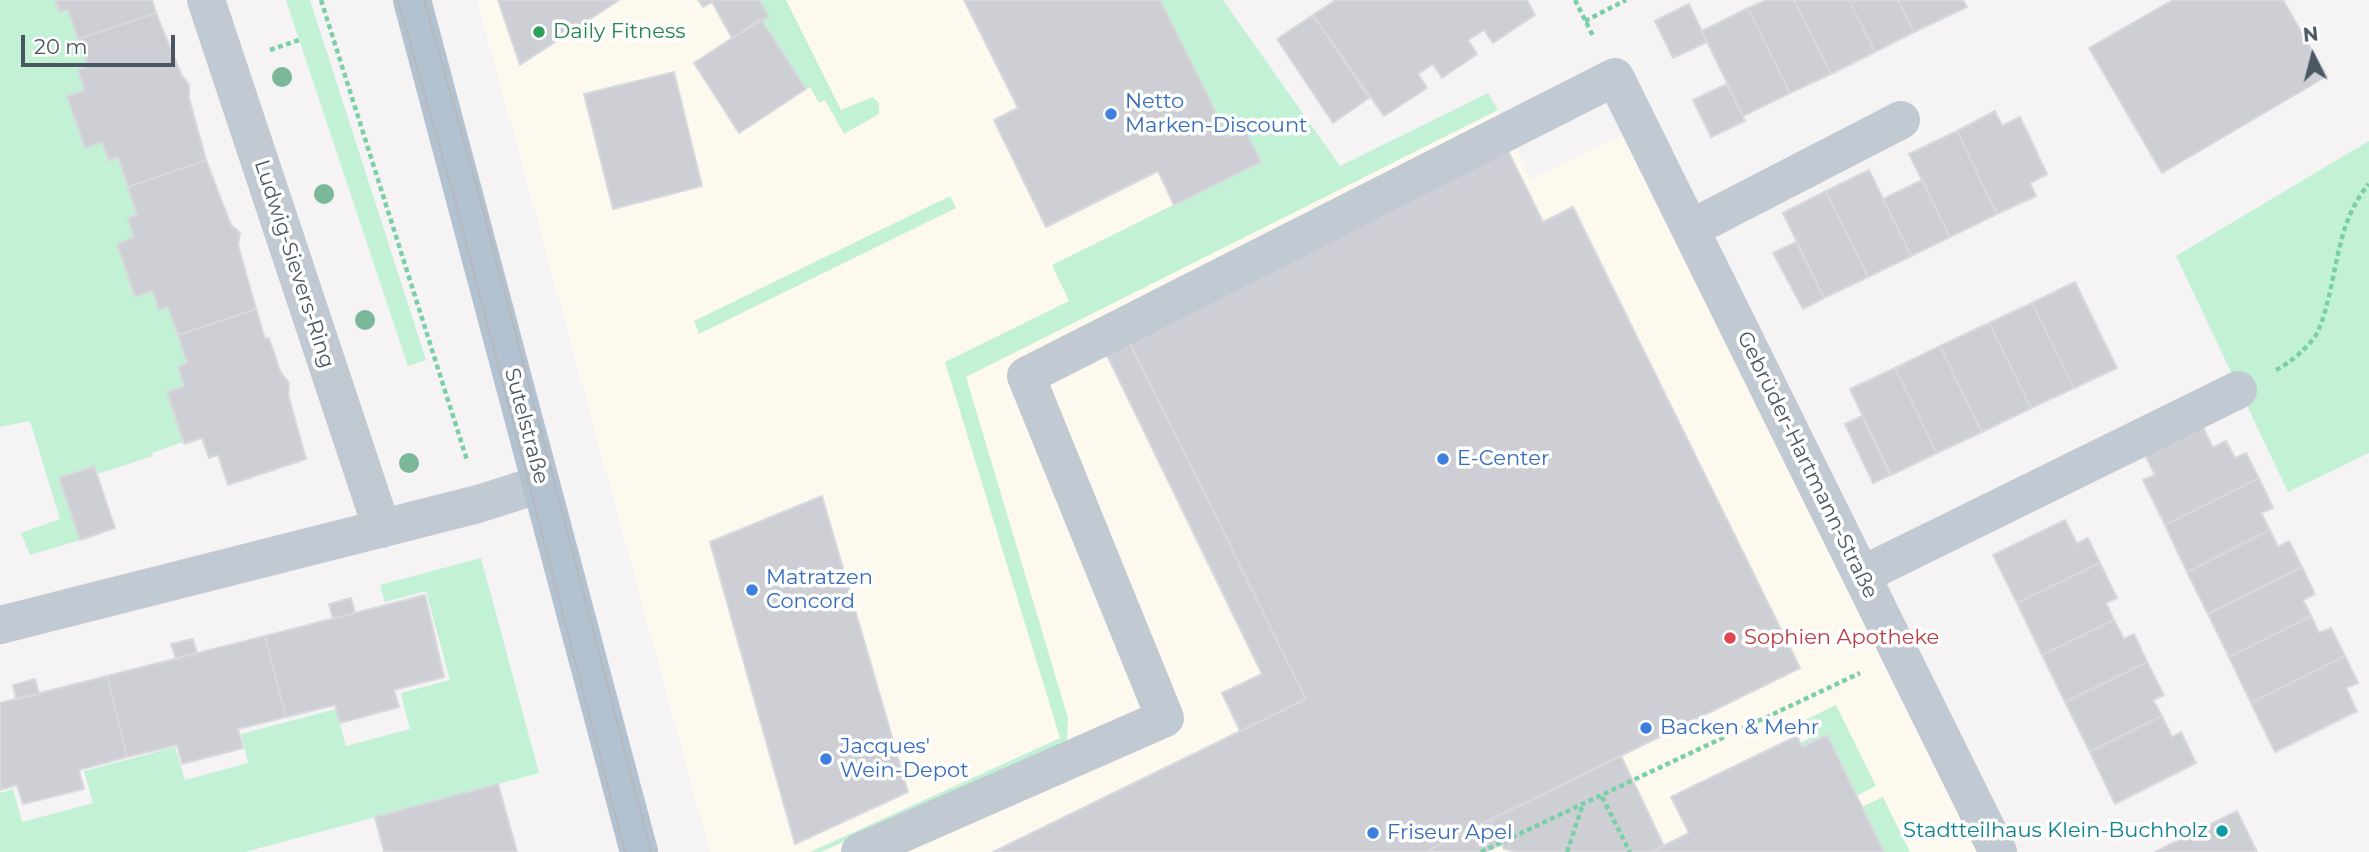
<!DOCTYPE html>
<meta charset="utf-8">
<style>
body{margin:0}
#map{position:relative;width:2369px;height:852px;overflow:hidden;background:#f5f3f3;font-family:Montserrat,sans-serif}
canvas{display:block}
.north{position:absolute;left:2278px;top:21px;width:70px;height:70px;-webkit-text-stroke:5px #fff;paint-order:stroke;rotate:354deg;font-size:19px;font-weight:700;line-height:28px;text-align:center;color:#4a5661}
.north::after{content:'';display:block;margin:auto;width:24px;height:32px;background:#4a5661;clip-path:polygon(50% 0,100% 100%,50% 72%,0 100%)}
.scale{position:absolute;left:21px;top:35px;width:154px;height:32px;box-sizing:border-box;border:4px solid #4a5661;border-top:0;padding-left:9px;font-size:21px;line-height:24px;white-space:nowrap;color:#4a5661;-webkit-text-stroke:5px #fff;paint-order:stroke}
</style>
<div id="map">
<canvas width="2369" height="852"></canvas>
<div class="north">N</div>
<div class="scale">20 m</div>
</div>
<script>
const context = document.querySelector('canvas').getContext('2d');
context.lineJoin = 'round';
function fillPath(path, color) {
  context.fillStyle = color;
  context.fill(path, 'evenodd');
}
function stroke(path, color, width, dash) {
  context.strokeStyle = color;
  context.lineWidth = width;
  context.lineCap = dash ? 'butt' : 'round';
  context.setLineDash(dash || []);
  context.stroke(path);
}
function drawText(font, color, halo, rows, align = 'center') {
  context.font = font + ' Montserrat,sans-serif';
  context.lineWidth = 7;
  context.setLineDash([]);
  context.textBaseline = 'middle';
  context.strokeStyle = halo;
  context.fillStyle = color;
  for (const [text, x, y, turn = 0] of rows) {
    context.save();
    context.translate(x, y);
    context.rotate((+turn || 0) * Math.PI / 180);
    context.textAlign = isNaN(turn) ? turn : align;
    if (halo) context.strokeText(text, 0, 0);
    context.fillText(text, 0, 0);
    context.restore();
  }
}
const commercial = new Path2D(`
 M477,0H1223L1340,166L1488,93L1531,179L1630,131L1982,852H710Z`);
const green = new Path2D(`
 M0,0H55L59,12L68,10L88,67L78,70L85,90L68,96L85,148L102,142L109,161L118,157L137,215L128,219L134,237L117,244L135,296L153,291L159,309L168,307L187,363L178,367L184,386L167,392L183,442L152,453L153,456L97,474L94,466L80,540L30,555L21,533L60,519L30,421L0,427Z
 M286,0H310L426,360L408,366Z
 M759,0H786L841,110L873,97L879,103V114L844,134L825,100L819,103L810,87L806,89L762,21L769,16Z
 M1160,0H1223L1340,166L1488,93L1498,110L966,377L1068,718L1067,742L821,852H810L1060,738L945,362L1069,301L1052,265L1260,162L1244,129L1228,137Z
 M2369,141V453L2288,492L2176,256Z
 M950,196L956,208L699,334L694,321Z
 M481,558L539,773L245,852H0V793L13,789L22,822L93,803L84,771L175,747L185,780L248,763L241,734L336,709L346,746L410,729L401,693L450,680L426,591L385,602L380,585Z
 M1836,705L1876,786L1856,796L1800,743L1810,738L1803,721Z
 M1883,797L1910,852H1884L1862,807Z`);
const building = new Path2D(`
 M55,0H152L156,13L78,39L68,10L59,12Z
 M498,0H619L520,65Z
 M698,0H759L769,16L732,38L712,2L703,7Z
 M964,0H1160L1228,137L1244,129L1261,162L1174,205L1158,171L1046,227L994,120L1018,108Z
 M1336,0H1527L1535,15L1493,43L1484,30L1468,40L1477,54L1442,78L1433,64L1418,74L1427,88L1384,116L1313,15Z
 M1766,0H1794L1831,74L1790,93L1748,8Z
 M1794,0H1849L1875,52L1831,74Z
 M1849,0H1898L1914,32L1875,52Z
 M1898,0H1963L1967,7L1914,32Z
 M2173,0H2283L2327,76L2162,173L2089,48Z
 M1689,4L1707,42L1673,58L1655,21Z
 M1748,8L1790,93L1743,116L1702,31Z
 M156,13L181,74L189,85V98L206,160L128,187L118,157L109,161L102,142L85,148L67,96L85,90L78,70L88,67L78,39Z
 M1313,15L1369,98L1333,123L1277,39Z
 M761,19L806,89L739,133L694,63Z
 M674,72L702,186L613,209L584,94Z
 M1727,84L1745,121L1711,137L1693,100Z
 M1995,111L2002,126L2020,117L2047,174L2030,183L2036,196L1997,214L1957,131Z
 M1957,131L1997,214L1950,237L1909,154Z
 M1508,151L1543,222L1573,207L1800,668L1425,852H993L1306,699L1127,337Z
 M206,160L231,225L240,233L238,245L256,309L178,335L168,307L159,310L153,291L135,297L117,244L134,237L128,218L137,215L128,187Z
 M1869,170L1911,256L1868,277L1826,191Z
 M1922,180L1950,237L1911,256L1883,199Z
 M1826,191L1868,277L1824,298L1783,213Z
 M1796,242L1824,298L1803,309L1773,253Z
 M2075,282L2117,368L2074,388L2032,303Z
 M2032,303L2074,388L2031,408L1989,323Z
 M256,309L265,339L269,338L280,371L289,383L288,394L306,459L228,485L218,455L209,458L202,438L184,444L167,392L184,386L178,367L187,363L178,335Z
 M1989,323L2031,408L1982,432L1940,346Z
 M1127,337L1306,699L1240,731L1222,693L1262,674L1104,349Z
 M1940,346L1982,432L1937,453L1895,368Z
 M1895,368L1937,453L1891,475L1850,389Z
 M1862,416L1890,475L1873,483L1845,424Z
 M2203,427L2213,448L2226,441L2235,458L2246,453L2259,478L2165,525L2143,480L2155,475L2145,455Z
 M94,466L115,528L80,540L59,478Z
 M2259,478L2273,508L2261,513L2270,530L2187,572L2165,525Z
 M822,496L908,792L795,844L710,542Z
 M2065,520L2077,544L2088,538L2100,563L2017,603L1993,555Z
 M2270,530L2278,547L2289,541L2302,567L2208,614L2187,572Z
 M2100,563L2117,598L2106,603L2114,620L2042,655L2017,603Z
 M2302,567L2315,594L2303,600L2311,616L2229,657L2208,614Z
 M425,595L444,677L394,690L399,707L340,723L335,705L286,717L265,636Z
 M351,598L355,613L333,619L329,604Z
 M2311,616L2319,633L2331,628L2345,656L2251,703L2229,657Z
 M2114,620L2124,639L2134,634L2147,662L2065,702L2042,655Z
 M265,636L286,717L238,729L243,748L182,764L177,745L127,757L107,676Z
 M193,639L197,653L176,659L171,644Z
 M2345,656L2358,683L2346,688L2357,711L2275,752L2251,703Z
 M2147,662L2164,695L2153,700L2162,716L2090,752L2065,702Z
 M107,676L127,757L79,770L84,789L23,804L17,785L0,790V703Z
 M35,679L39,694L16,699L13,685Z
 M2162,716L2172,737L2181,732L2196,763L2115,804L2090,752Z
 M1827,735L1884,852H1651L1689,833L1671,797L1797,736L1802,747Z
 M1621,756L1664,846L1651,852H1516L1504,849L1490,820Z
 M498,784L517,852H384L375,817Z
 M2237,811L2257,852H2155Z
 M1490,820L1502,844L1485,852H1425Z`);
const path = new Path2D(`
 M321,0L467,460
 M1575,0L1593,36
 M1585,21L1626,0
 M270,50L299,40
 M2276,370C2290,363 2313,344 2319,329C2338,282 2334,224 2369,184
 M1602,797L1630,852
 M1481,852L1860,673
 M1567,852L1582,807`);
const minor = new Path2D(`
 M206,0L382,529
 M1690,229L1901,120
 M1862,575L2238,390
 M0,625L478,504L541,484
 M860,852L1165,718L1026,376L1615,77L1998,852`);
const major = new Path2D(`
 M412,0L639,852`);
const tram = new Path2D(`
 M398,0L456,204L625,852
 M424,0L480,198L651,852`);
const trees = [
 [282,77],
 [324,194],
 [365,320],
 [409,463]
];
const markers = [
 [539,32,7,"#2e9e5b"],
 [1111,114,7,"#3f7fe0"],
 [1443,459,7,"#3f7fe0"],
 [752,590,7,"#3f7fe0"],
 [1730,638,7,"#e0444e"],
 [1646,728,7,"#3f7fe0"],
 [826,759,7,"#3f7fe0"],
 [2222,831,7,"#0f9aa8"],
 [1373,833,7,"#3f7fe0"]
];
const leisureNames = [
 ["Daily Fitness",553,32]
];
const shopNames = [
 ["Netto",1125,102],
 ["Marken-Discount",1125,126],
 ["E-Center",1457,459],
 ["Matratzen",766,578],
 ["Concord",766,602],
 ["Backen & Mehr",1660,728],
 ["Jacques'",840,747],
 ["Wein-Depot",840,771],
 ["Friseur Apel",1387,833]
];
const streetNames = [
 ["Ludwig-Sievers-Ring",294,264,72],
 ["Sutelstraße",526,426,75],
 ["Gebrüder-Hartmann-Straße",1807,465,64]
];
const healthNames = [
 ["Sophien Apotheke",1744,638]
];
const cultureNames = [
 ["Stadtteilhaus Klein-Buchholz",2208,831]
];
fillPath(commercial, '#fdf9ef');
fillPath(green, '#c3f1d5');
fillPath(building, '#cdcfd5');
stroke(building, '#d7d9de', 2);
stroke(path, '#7ad0a6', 4.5, [5, 3.5]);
stroke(minor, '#c1cad2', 38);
stroke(major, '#b3c2d1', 38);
stroke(tram, '#b5b8bd', 2);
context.fillStyle = '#7bb799';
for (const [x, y] of trees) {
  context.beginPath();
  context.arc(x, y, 10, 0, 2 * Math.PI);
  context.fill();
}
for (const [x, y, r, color] of markers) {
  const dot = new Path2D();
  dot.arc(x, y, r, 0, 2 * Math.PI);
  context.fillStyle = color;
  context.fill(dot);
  stroke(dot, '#fff', 2.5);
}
drawText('21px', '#27864d', '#fff', leisureNames, 'left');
drawText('21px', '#366cbe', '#fff', shopNames, 'left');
drawText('21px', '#4a5661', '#fff', streetNames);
drawText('21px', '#be3a42', '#fff', healthNames, 'left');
drawText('21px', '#0d838f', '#fff', cultureNames, 'right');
</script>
